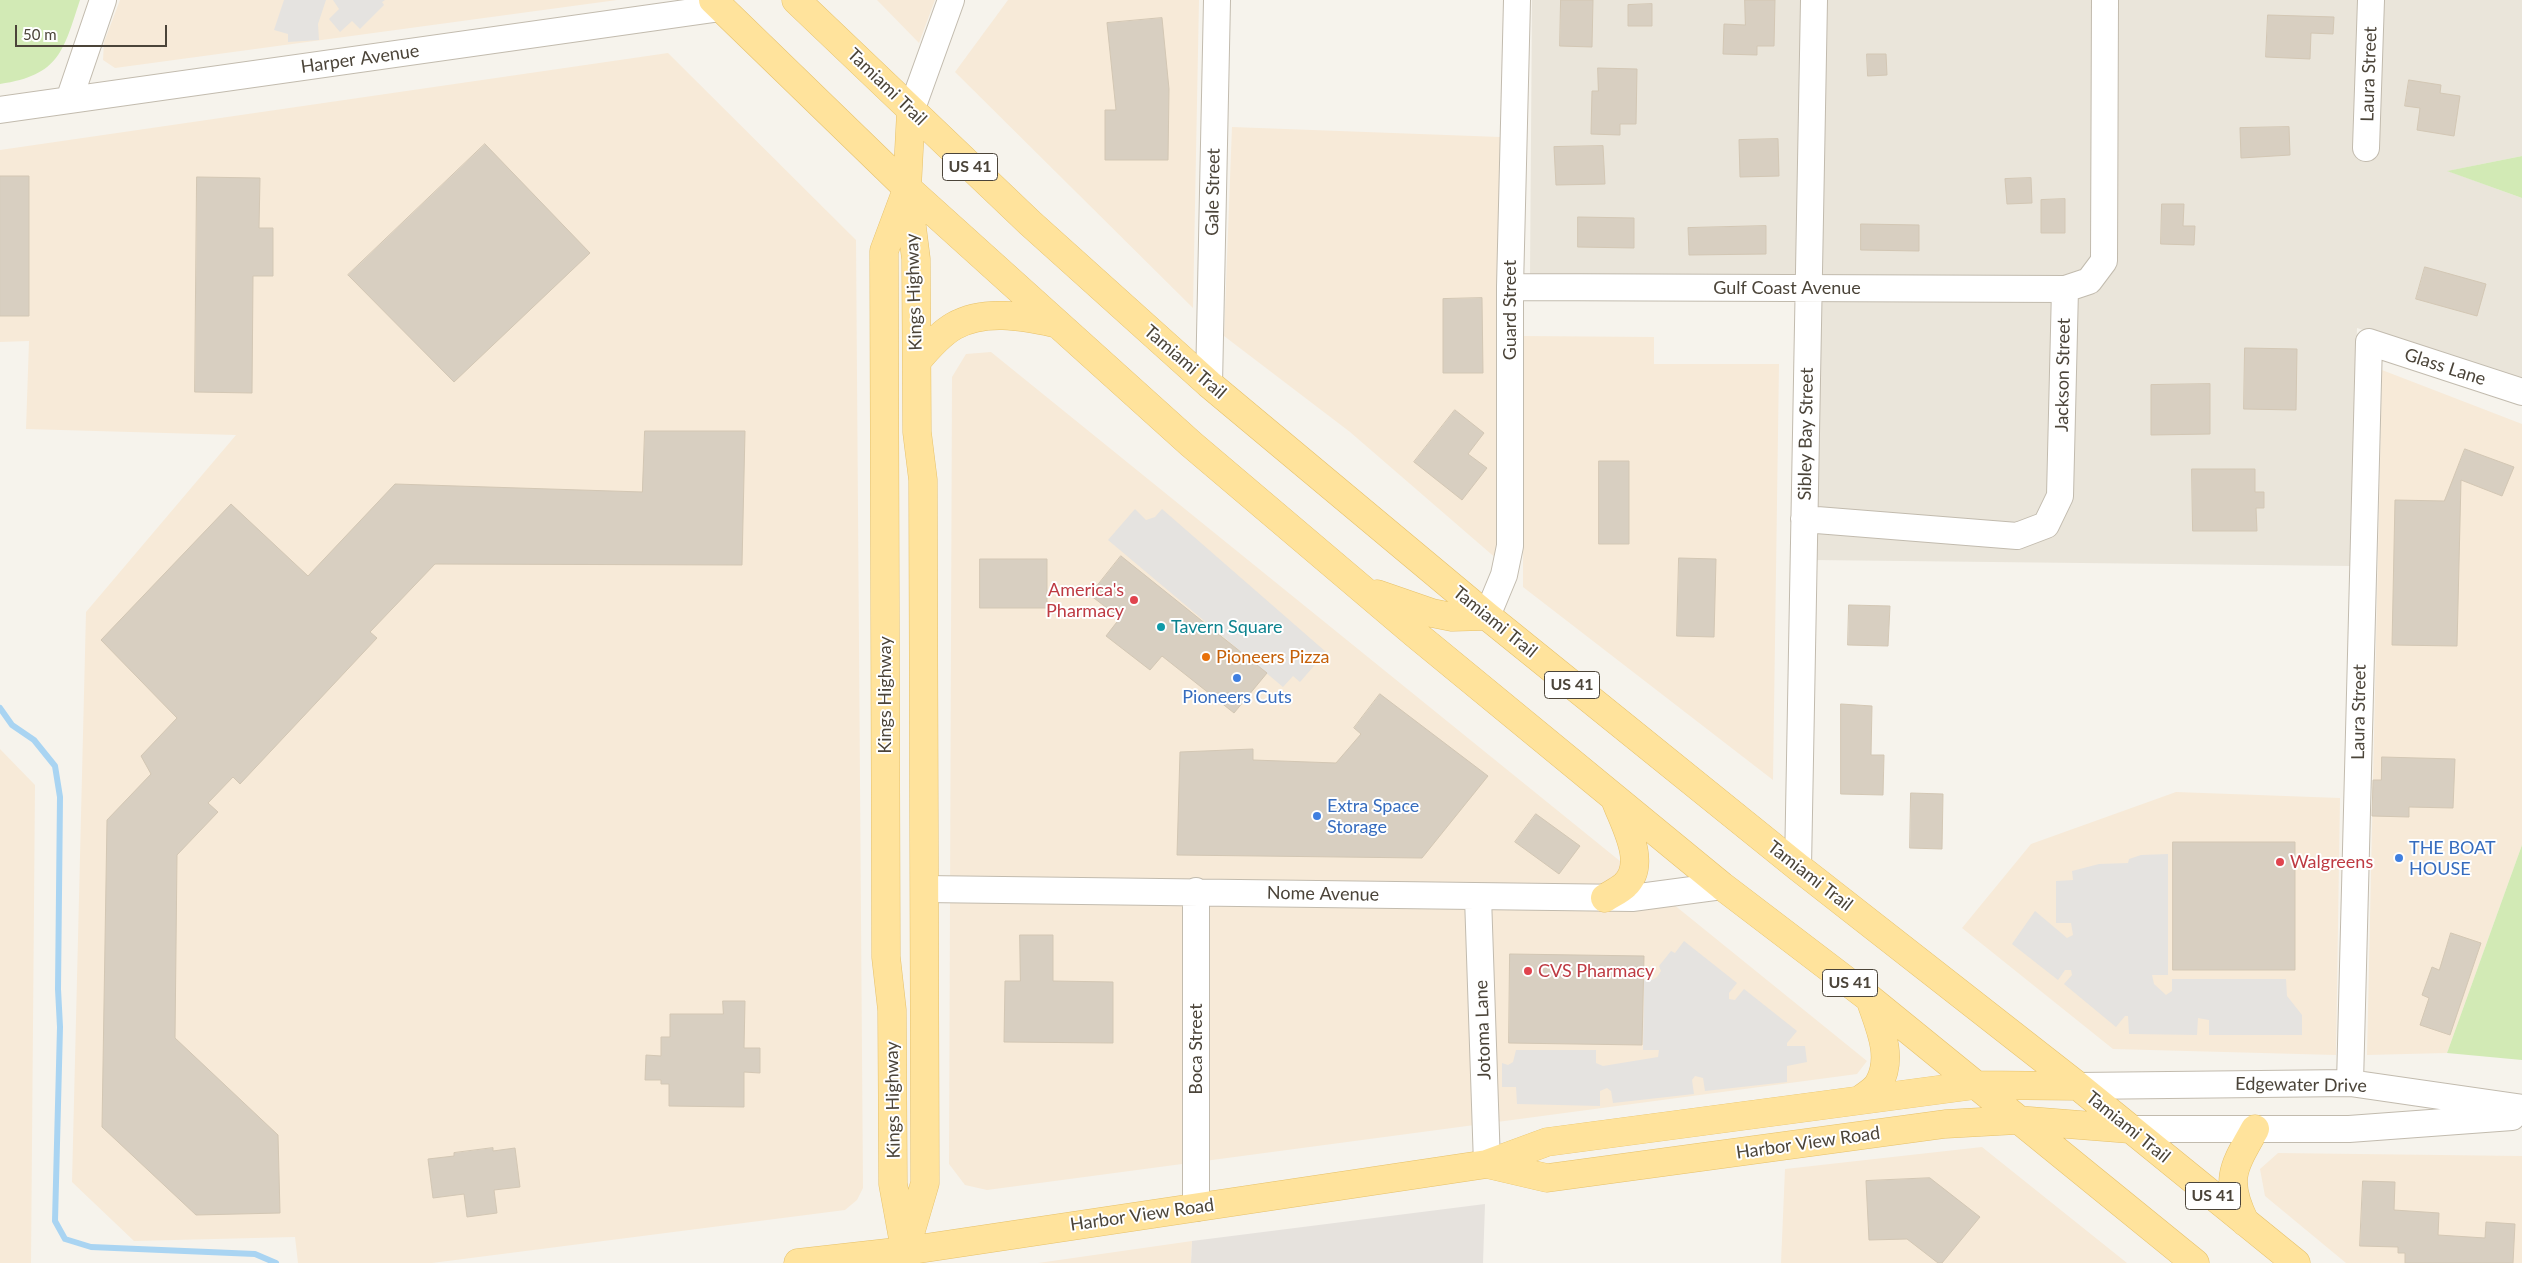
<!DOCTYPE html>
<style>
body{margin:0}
#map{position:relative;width:2522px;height:1263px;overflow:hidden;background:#f6f3ec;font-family:Lato,sans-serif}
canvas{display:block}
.scale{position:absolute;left:15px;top:25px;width:152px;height:22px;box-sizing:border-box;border:2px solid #4b4439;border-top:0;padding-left:6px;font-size:15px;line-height:18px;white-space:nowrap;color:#4b4439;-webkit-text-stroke:4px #fff;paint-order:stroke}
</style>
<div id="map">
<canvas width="2522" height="1263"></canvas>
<div class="scale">50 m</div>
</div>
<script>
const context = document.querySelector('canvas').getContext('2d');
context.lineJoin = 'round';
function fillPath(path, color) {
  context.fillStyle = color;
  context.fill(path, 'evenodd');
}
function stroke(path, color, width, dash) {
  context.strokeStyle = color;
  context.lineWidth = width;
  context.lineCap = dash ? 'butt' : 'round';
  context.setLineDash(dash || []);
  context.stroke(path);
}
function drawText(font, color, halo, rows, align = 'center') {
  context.font = font + ' Lato,sans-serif';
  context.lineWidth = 4;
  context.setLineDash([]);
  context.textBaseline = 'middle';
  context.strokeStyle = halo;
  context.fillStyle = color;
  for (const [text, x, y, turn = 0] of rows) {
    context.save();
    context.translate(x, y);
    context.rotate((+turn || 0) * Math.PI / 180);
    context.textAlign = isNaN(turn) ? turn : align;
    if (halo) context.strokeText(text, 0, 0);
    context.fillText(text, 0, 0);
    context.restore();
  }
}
const residential = new Path2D(`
 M1532,0H2522V156L2448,171L2522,198V382L2357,328L2350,566L1813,560L1817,276H1530Z`);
const commercial = new Path2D(`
 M120,0H617L115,68L103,60L104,42Z
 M877,0H935L919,43Z
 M1008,0H1199L1193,308L955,72Z
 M668,53L856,240L863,1188L857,1200L845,1210L432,1263H298L295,1237L134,1241L72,1182L86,612L236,435L26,429L29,341L0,342V150Z
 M1232,127L1500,137L1498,560L1350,432L1224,336Z
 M1523,336L1654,337V364H1779L1773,780L1523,587Z
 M991,352L1867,1061L1857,1074L987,1190L965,1185L949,1164L952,377L966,354Z
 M2382,370L2522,424V845L2447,1053L2367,1055Z
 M0,749L35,785L31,1263H0Z
 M2176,792L2340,798L2336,1055L2113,1049L1962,928L2031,844Z
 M1982,1147L2127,1263H1781L1785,1169Z
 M2278,1153L2522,1156V1263H2346L2265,1196L2260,1169Z
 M1192,1241L1191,1263H1038Z`);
const industrial = new Path2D(`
 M1485,1204L1483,1263H1191L1192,1241Z`);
const green = new Path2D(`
 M0,0H80C63,51 60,75 0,84Z
 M2522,156V198L2447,171Z
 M2522,845V1060L2447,1053Z`);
const parking = new Path2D(`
 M284,0H326L318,24L319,40L288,42V34L274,30Z
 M333,0H385L382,2L384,5L360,29L352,21L340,32L329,19L339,9Z
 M1135,509L1146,520L1155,517L1162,509L1326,652L1300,682L1293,676L1283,687L1108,540Z
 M2168,854V975H2152L2154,984L2166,995L2172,991V979H2286L2287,996L2302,1015V1035H2209V1020L2198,1018L2197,1035L2129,1034L2128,1016H2125L2116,1027L2064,984L2072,975L2071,970H2065L2058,980L2012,944L2035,911L2067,938L2073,935L2071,923H2056V881L2073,880L2072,871L2099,864L2128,863L2129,859L2141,855Z
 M1684,941L1737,983L1729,993V999L1735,1000L1744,989L1797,1031L1787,1043V1046H1805L1807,1062L1787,1066V1082L1705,1091L1703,1078L1695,1076L1692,1080L1694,1094L1613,1103L1611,1091L1607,1088L1600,1091V1106L1517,1104L1516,1087H1502V1063L1508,1065L1513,1062L1516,1050H1596V1063L1603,1066L1658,1057L1659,1050H1643L1644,980H1652L1657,977L1661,971L1659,966L1671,951L1675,953Z`);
const stream = new Path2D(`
 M0,708L12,725L34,740L55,766L60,797L58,989L60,1027L55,1221L65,1239L91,1247L255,1254L276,1263`);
const building = new Path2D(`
 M1561,0H1593L1592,47L1560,46Z
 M1745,0H1775L1774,46H1757V55L1723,54L1724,24L1745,25Z
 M1652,4V26H1628V5Z
 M2268,15L2334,17L2333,34L2311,33L2310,59L2266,57Z
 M1162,18L1169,89L1168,160H1105V110H1116L1107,23Z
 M1867,54H1886L1887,75L1868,76Z
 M1598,68L1637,69L1636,124H1620V135L1591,134L1592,91H1598Z
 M2409,80L2441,85L2440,93L2460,96L2454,136L2417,130L2420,108L2405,106Z
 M2289,127L2290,155L2241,158L2240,128Z
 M1778,139L1779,176L1740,177L1739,140Z
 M485,144L590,253L454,382L348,275Z
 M1603,146L1605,184L1556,185L1554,147Z
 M0,176H29V316H0Z
 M197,177L260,178L259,228H273V276H253L252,393L195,392Z
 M2031,178L2032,203L2007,204L2005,179Z
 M2065,199V233H2041V200Z
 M2162,204H2184L2183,226H2195L2194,245L2161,244Z
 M1578,217L1634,218V248L1578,247Z
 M1861,224L1919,225V251L1861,250Z
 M1766,226V254L1689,255L1688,228Z
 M2425,267L2486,284L2477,316L2416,299Z
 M1482,298L1483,373H1443V299Z
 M2245,348L2297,349L2296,410L2244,409Z
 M2210,384V434L2151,435V385Z
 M1455,410L1484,433L1468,454L1487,468L1462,500L1414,462Z
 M645,431H745L742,565L435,564L370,632L377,638L240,784L233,777L208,803L218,812L177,855L175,1038L278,1135L280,1213L196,1215L102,1127L107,820L151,774L141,756L177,718L101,640L231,504L308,576L395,484L642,492Z
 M2465,449L2514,467L2502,496L2461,480L2457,646L2392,645L2395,500L2444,501Z
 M1599,461H1629V544H1599Z
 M2192,469H2255V492H2264V508H2256L2257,531H2193Z
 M1121,556L1267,673L1234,713L1162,656L1150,670L1106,636L1120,618L1090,595Z
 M1679,558L1716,559L1714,637L1677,636Z
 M980,559H1047V608H980Z
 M1849,605L1890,606L1888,646L1848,645Z
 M1380,694L1488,776L1422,858L1177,855L1180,752L1253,749V760L1336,763L1361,734L1354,728Z
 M1841,704L1872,706L1871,755H1884L1883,795L1841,794Z
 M2382,757L2455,759L2453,808L2409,807V817L2372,816L2373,780H2381Z
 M1911,793L1943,794L1942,849L1910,848Z
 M1536,814L1580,846L1559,874L1515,842Z
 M2173,842H2295V970H2173Z
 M2451,933L2481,943L2450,1035L2420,1025L2429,998L2422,995L2432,967L2439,970Z
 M1020,935H1053V981L1113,982V1043L1004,1042L1005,981H1020Z
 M1510,954L1644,956L1642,1045L1509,1043Z
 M723,1001H745L744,1048H760V1073L744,1072V1107L669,1106V1084H661V1080H645L646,1055L661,1056V1037H670V1014H723Z
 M493,1148V1151L515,1148L520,1187L494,1190L497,1213L467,1217L464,1194L433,1198L428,1159L454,1156V1153Z
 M1930,1178L1980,1217L1942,1263H1938L1907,1239L1869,1240L1866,1181Z
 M2363,1181L2395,1182L2394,1210L2439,1213L2438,1235L2485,1238L2486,1222L2515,1224L2513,1263H2405V1253H2398V1247L2360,1246Z`);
const minor = new Path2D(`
 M69,100L103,0
 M0,110L721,8
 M911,111L951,0
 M2366,148L2371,0
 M1510,287L2065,289L2089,281L2104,261L2105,0
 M1209,384L1217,0
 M1804,519L2017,536L2046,525L2060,496L2065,289
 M1487,616L1504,575L1510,546V287L1517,0
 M1798,867L1814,0
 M924,889L1632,898L1722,886
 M1478,897L1487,1164
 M2350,1083L2369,342L2522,392
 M2078,1086L2350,1083L2522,1108
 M2130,1129H2349L2512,1117
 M1196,1208V891`);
const major = new Path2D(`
 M713,0L907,188L1191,444L1414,633L1722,886L1869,998L2195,1263
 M796,0L1030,223L1209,384L1487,616L1798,867L2078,1086L2296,1263
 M917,361C927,349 940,334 954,326C984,309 1022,316 1054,323
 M1377,594L1432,613L1452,617L1487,616
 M1605,898C1611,894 1620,890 1625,885C1648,863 1624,824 1615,799
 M1861,1099C1867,1095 1876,1089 1879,1083C1894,1056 1879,1026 1870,999
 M1487,1164L1547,1178L1945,1124L2017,1120L2130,1129
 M2245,1222C2224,1179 2233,1168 2255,1129
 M904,1244L893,1184L892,1010L886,957L884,251L906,192
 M905,1251L925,1183L923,480L917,432L916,259L907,188L911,111
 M798,1263L905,1251L1487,1164L1547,1142L1975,1085L2078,1086`);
const markers = [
 [1134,600,5,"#e0444e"],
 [1161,627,5,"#0f9aa8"],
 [1206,657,5,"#e8710a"],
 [1237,678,5,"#3f7fe0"],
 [1317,816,5,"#3f7fe0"],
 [2399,858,5,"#3f7fe0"],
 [2280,862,5,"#e0444e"],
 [1528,971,5,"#e0444e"]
];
const shields = [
 [970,167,55],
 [1572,685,55],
 [1850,983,55],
 [2213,1196,55]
];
const shieldNames = [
 ["US 41",970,167],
 ["US 41",1572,685],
 ["US 41",1850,983],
 ["US 41",2213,1196]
];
const streetNames = [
 ["Harper Avenue",360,59,-8],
 ["Laura Street",2369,74,-88],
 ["Tamiami Trail",887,87,44],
 ["Gale Street",1213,192,-89],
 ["Gulf Coast Avenue",1787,288],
 ["Kings Highway",914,292,-92],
 ["Guard Street",1510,310,-90],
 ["Tamiami Trail",1185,362,41],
 ["Glass Lane",2445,367,18],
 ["Jackson Street",2063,375,-89],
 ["Sibley Bay Street",1806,434,-89],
 ["Tamiami Trail",1495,622,39],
 ["Kings Highway",885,695,-90],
 ["Laura Street",2359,712,-89],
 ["Tamiami Trail",1810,876,38],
 ["Nome Avenue",1323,894,1],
 ["Jotoma Lane",1483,1030,-92],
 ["Boca Street",1196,1049,-90],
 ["Edgewater Drive",2301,1085,1],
 ["Kings Highway",893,1100,-91],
 ["Tamiami Trail",2128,1127,39],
 ["Harbor View Road",1808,1143,-8],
 ["Harbor View Road",1142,1215,-8]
];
const healthNames = [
 ["America's",1124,590,"right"],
 ["Pharmacy",1124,611,"right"],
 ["Walgreens",2290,862],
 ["CVS Pharmacy",1538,971]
];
const cultureNames = [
 ["Tavern Square",1171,627]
];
const foodNames = [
 ["Pioneers Pizza",1216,657]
];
const shopNames = [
 ["Pioneers Cuts",1237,697,"center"],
 ["Extra Space",1327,806],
 ["Storage",1327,827],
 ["THE BOAT",2409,848],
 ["HOUSE",2409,869]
];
fillPath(residential, '#eae5da');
fillPath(commercial, '#f7ead8');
fillPath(industrial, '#e6e2dd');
fillPath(green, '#d2eab5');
fillPath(parking, '#e5e3e0');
stroke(stream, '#a9d4f2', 6);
fillPath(building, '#d8cfc1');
stroke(building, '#d3c7b4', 1);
stroke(minor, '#c2bbae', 28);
stroke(major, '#e6c16a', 29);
stroke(minor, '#fff', 26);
stroke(major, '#ffe39c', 28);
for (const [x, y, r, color] of markers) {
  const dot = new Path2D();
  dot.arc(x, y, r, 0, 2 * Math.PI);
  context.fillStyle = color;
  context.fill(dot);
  stroke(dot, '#fff', 2);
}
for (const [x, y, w] of shields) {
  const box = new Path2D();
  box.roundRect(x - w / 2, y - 13.5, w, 27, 4);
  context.fillStyle = '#fff';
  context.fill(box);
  stroke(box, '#4b4439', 1);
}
drawText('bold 16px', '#4b4439', null, shieldNames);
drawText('18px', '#4b4439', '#fff', streetNames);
drawText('18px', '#be3a42', '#fff', healthNames, 'left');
drawText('18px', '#0d838f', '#fff', cultureNames, 'left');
drawText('18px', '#c56008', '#fff', foodNames, 'left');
drawText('18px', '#366cbe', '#fff', shopNames, 'left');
</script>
